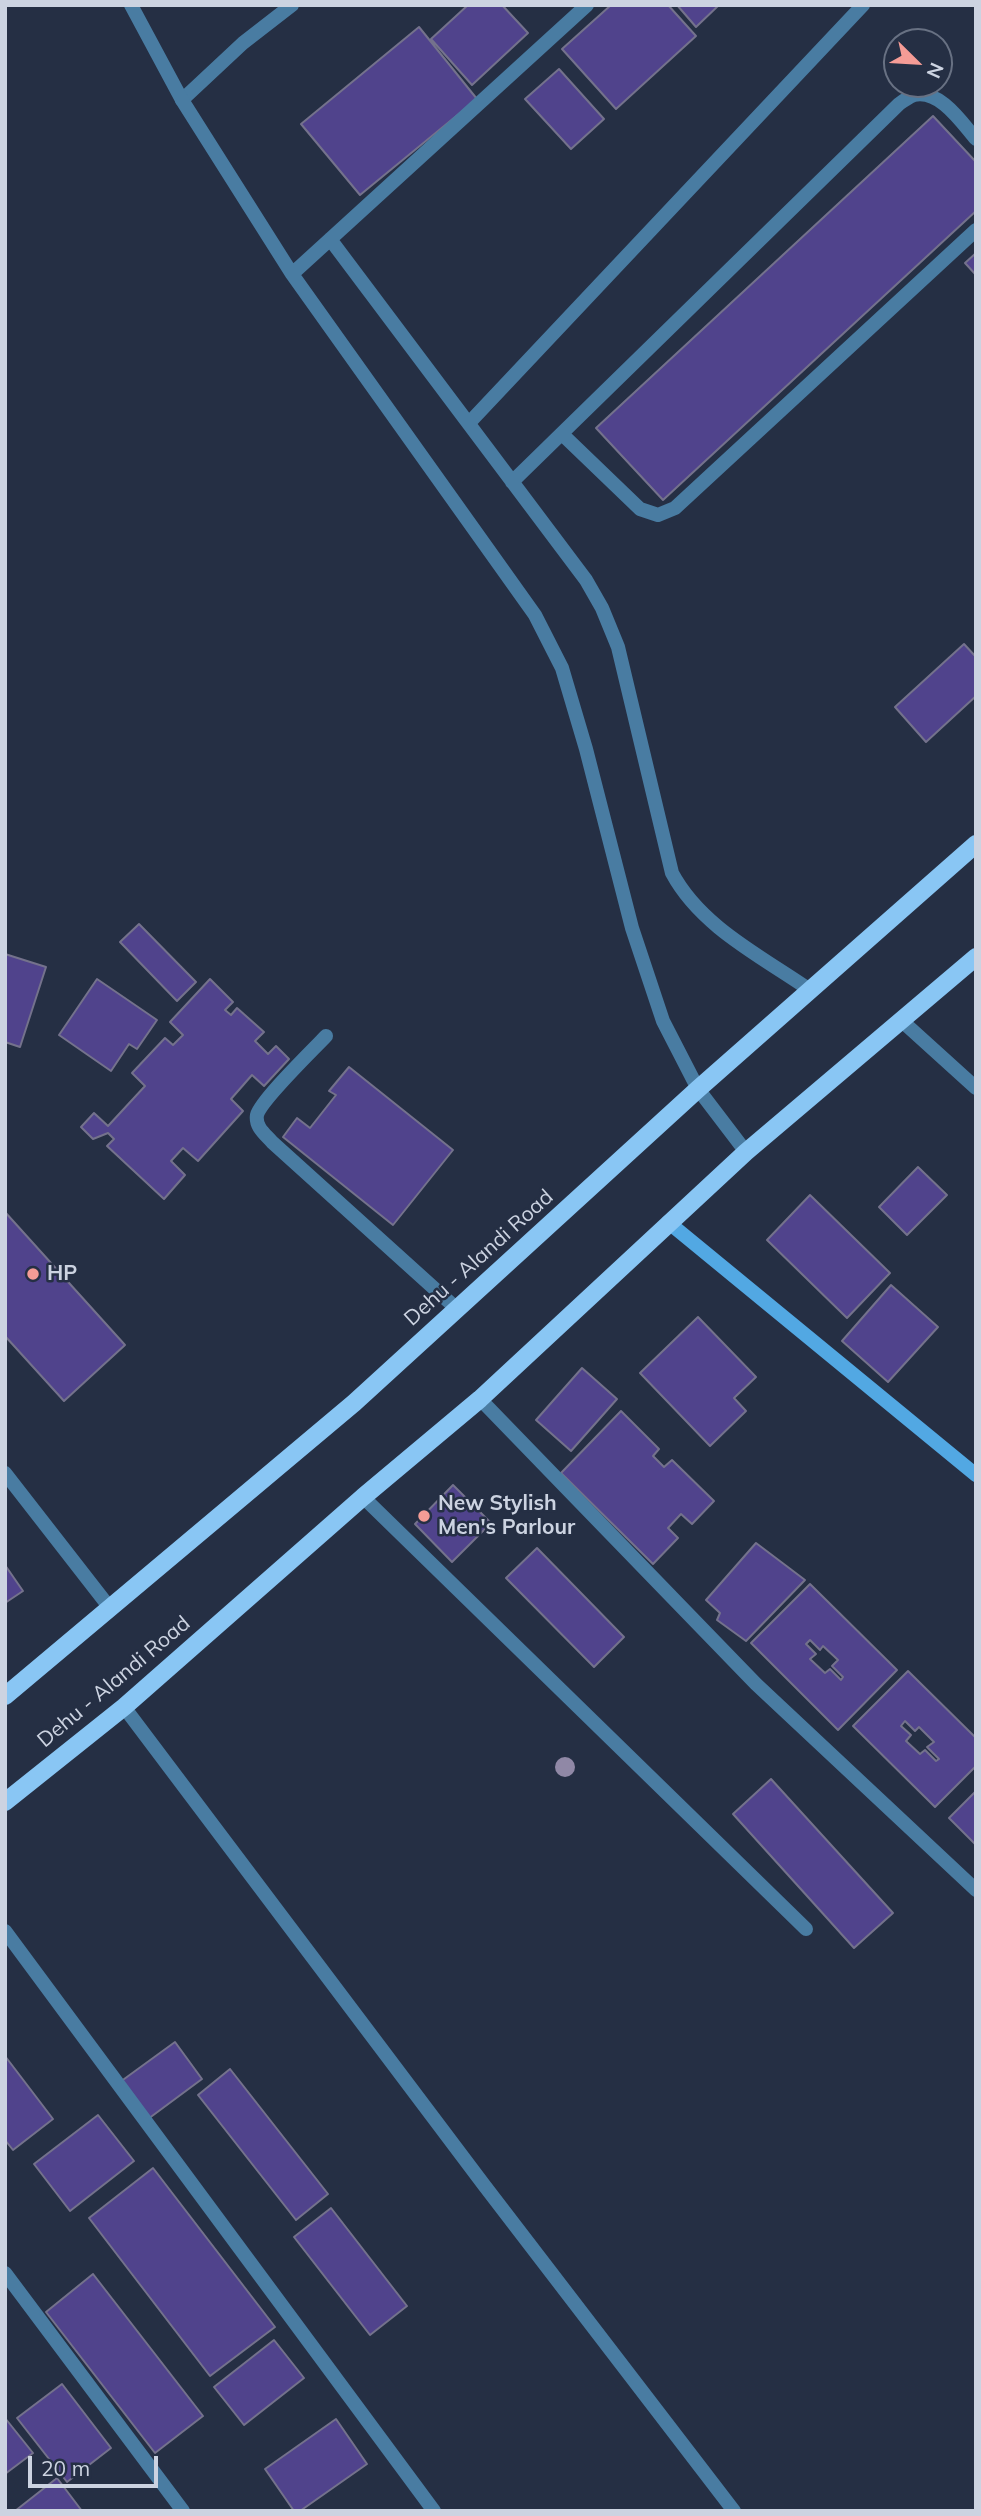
<!DOCTYPE html>
<style>
body{margin:0}
#map{position:relative;width:981px;height:2516px;overflow:hidden;background:#252f44;font-family:Mulish,sans-serif}
canvas{display:block}
.frame{position:absolute;inset:0;border:7px solid #ccd3e1;pointer-events:none}
.north{position:absolute;left:883px;top:28px;width:70px;height:70px;box-sizing:border-box;background:#252f44;border:2px solid #687183;border-radius:50%;rotate:114deg;font-size:19px;font-weight:700;line-height:28px;text-align:center;color:#ccd3e1}
.north::after{content:'';display:block;margin:auto;width:24px;height:32px;background:#f59c96;clip-path:polygon(50% 0,100% 100%,50% 72%,0 100%)}
.scale{position:absolute;left:28px;top:2456px;width:130px;height:32px;box-sizing:border-box;border:4px solid #ccd3e1;border-top:0;padding-left:9px;font-size:21px;line-height:24px;white-space:nowrap;color:#ccd3e1;-webkit-text-stroke:5px #252f44;paint-order:stroke}
</style>
<div id="map">
<canvas width="981" height="2516"></canvas>
<div class="frame"></div>
<div class="north">N</div>
<div class="scale">20 m</div>
</div>
<script>
const context = document.querySelector('canvas').getContext('2d');
context.lineJoin = 'round';
function fillPath(path, color) {
  context.fillStyle = color;
  context.fill(path, 'evenodd');
}
function stroke(path, color, width, dash) {
  context.strokeStyle = color;
  context.lineWidth = width;
  context.lineCap = dash ? 'butt' : 'round';
  context.setLineDash(dash || []);
  context.stroke(path);
}
function drawText(font, color, halo, rows, align = 'center') {
  context.font = font + ' Mulish,sans-serif';
  context.lineWidth = 5;
  context.setLineDash([]);
  context.textBaseline = 'middle';
  context.strokeStyle = halo;
  context.fillStyle = color;
  for (const [text, x, y, turn = 0] of rows) {
    context.save();
    context.translate(x, y);
    context.rotate((+turn || 0) * Math.PI / 180);
    context.textAlign = isNaN(turn) ? turn : align;
    if (halo) context.strokeText(text, 0, 0);
    context.fillText(text, 0, 0);
    context.restore();
  }
}
const building = new Path2D(`
 M468,5H502L528,33L472,85L431,39Z
 M611,5H668L696,36L616,109L562,49Z
 M677,5H719L696,27Z
 M419,27L477,99L360,195L301,124Z
 M559,69L604,119L571,149L525,99Z
 M933,116L976,162V211L663,500L596,428Z
 M976,253V275L965,263Z
 M964,644L976,657V696L926,742L895,707Z
 M139,924L196,982L177,1001L120,942Z
 M5,954L46,967L20,1047L5,1042Z
 M97,979L157,1020L137,1049L129,1044L111,1071L59,1035Z
 M210,979L233,1002L225,1010L231,1015L237,1008L264,1032L255,1041L268,1054L276,1046L289,1059L264,1086L252,1075L231,1099L243,1111L198,1161L183,1148L171,1161L185,1175L164,1199L107,1146L114,1139L108,1133L93,1139L81,1127L94,1113L108,1126L145,1086L132,1073L165,1038L173,1045L183,1035L170,1022Z
 M349,1067L453,1150L393,1225L283,1137L297,1118L310,1128L336,1095L329,1091Z
 M918,1167L947,1195L907,1235L879,1207Z
 M810,1195L890,1273L847,1318L767,1240Z
 M5,1212L125,1345L64,1401L5,1336Z
 M891,1285L938,1327L888,1382L842,1341Z
 M698,1317L756,1377L734,1398L746,1411L710,1446L640,1373Z
 M582,1368L617,1399L571,1451L536,1420Z
 M621,1411L659,1449L653,1456L664,1467L672,1460L714,1501L692,1524L681,1514L668,1528L678,1538L653,1564L561,1473Z
 M453,1485L491,1523L452,1562L415,1524Z
 M756,1543L805,1580L746,1641L717,1620L720,1613L706,1600Z
 M537,1548L624,1637L594,1667L506,1578Z
 M5,1565L23,1591L5,1603Z
 M810,1584L897,1670L838,1730L751,1643ZM810,1640L820,1650L823,1646L838,1660L832,1666L843,1677L841,1680L830,1669L825,1673L810,1659L816,1654L806,1644Z
 M908,1671L976,1738V1766L935,1807L853,1726ZM905,1721L915,1731L919,1727L934,1742L927,1747L939,1759L936,1761L925,1750L920,1754L906,1741L911,1735L901,1726Z
 M771,1779L893,1913L854,1948L733,1814Z
 M976,1791V1845L949,1818Z
 M175,2042L202,2079L148,2119L120,2082Z
 M5,2056L53,2119L13,2150L5,2140Z
 M230,2069L328,2194L296,2220L198,2095Z
 M98,2115L134,2161L70,2211L34,2164Z
 M153,2168L275,2327L210,2376L89,2218Z
 M331,2208L407,2306L370,2335L294,2237Z
 M93,2274L203,2416L155,2453L46,2312Z
 M274,2340L304,2378L244,2425L214,2387Z
 M62,2384L111,2448L67,2482L17,2418Z
 M5,2418L33,2453L5,2474Z
 M336,2419L367,2464L300,2511H294L265,2469Z
 M57,2478L82,2511H15Z`);
const lane = new Path2D(`
 M182,100L243,43L292,5
 M326,1036C313,1050 261,1100 257,1115C255,1127 265,1134 272,1142L457,1309`);
const street = new Path2D(`
 M131,5L182,100L292,274L535,615L562,668L586,749L632,928L663,1021L698,1089L746,1152
 M330,239L586,580L602,608L618,647L672,873C701,927 761,956 810,990
 M292,274L587,5
 M469,423L863,5
 M562,434L640,509L658,515L675,508L976,230
 M512,482L899,104C903,101 909,97 914,95C940,89 962,123 976,139
 M902,1021L976,1088
 M480,1399L756,1684L976,1890
 M5,1473L110,1608
 M363,1497L806,1929
 M124,1707L484,2185L734,2511
 M5,1931L434,2511
 M5,2273L183,2511`);
const secondary = new Path2D(`
 M668,1222L976,1475`);
const primary = new Path2D(`
 M5,1696L354,1403L698,1089L976,844
 M5,1802L124,1707L363,1497L480,1399L746,1152L976,957`);
const trees = [
 [565,1767]
];
const markers = [
 [33,1274,7,"#f59c96"],
 [424,1516,7,"#f59c96"]
];
const streetNames = [
 ["Dehu - Alandi Road",479,1258,-42],
 ["Dehu - Alandi Road",114,1682,-40]
];
const poiNames = [
 ["HP",47,1274],
 ["New Stylish",438,1504],
 ["Men's Parlour",438,1528]
];
fillPath(building, '#50438c');
stroke(building, '#74728c', 2);
stroke(lane, '#497ca2', 14);
stroke(street, '#497ca2', 14);
stroke(secondary, '#52a8e3', 14);
stroke(primary, '#89c6f4', 18);
context.fillStyle = '#9088a6';
for (const [x, y] of trees) {
  context.beginPath();
  context.arc(x, y, 10, 0, 2 * Math.PI);
  context.fill();
}
for (const [x, y, r, color] of markers) {
  const dot = new Path2D();
  dot.arc(x, y, r, 0, 2 * Math.PI);
  context.fillStyle = color;
  context.fill(dot);
  stroke(dot, '#252f44', 2.5);
}
drawText('21px', '#ccd3e1', '#252f44', streetNames);
drawText('bold 21px', '#ccd3e1', '#252f44', poiNames, 'left');
</script>
